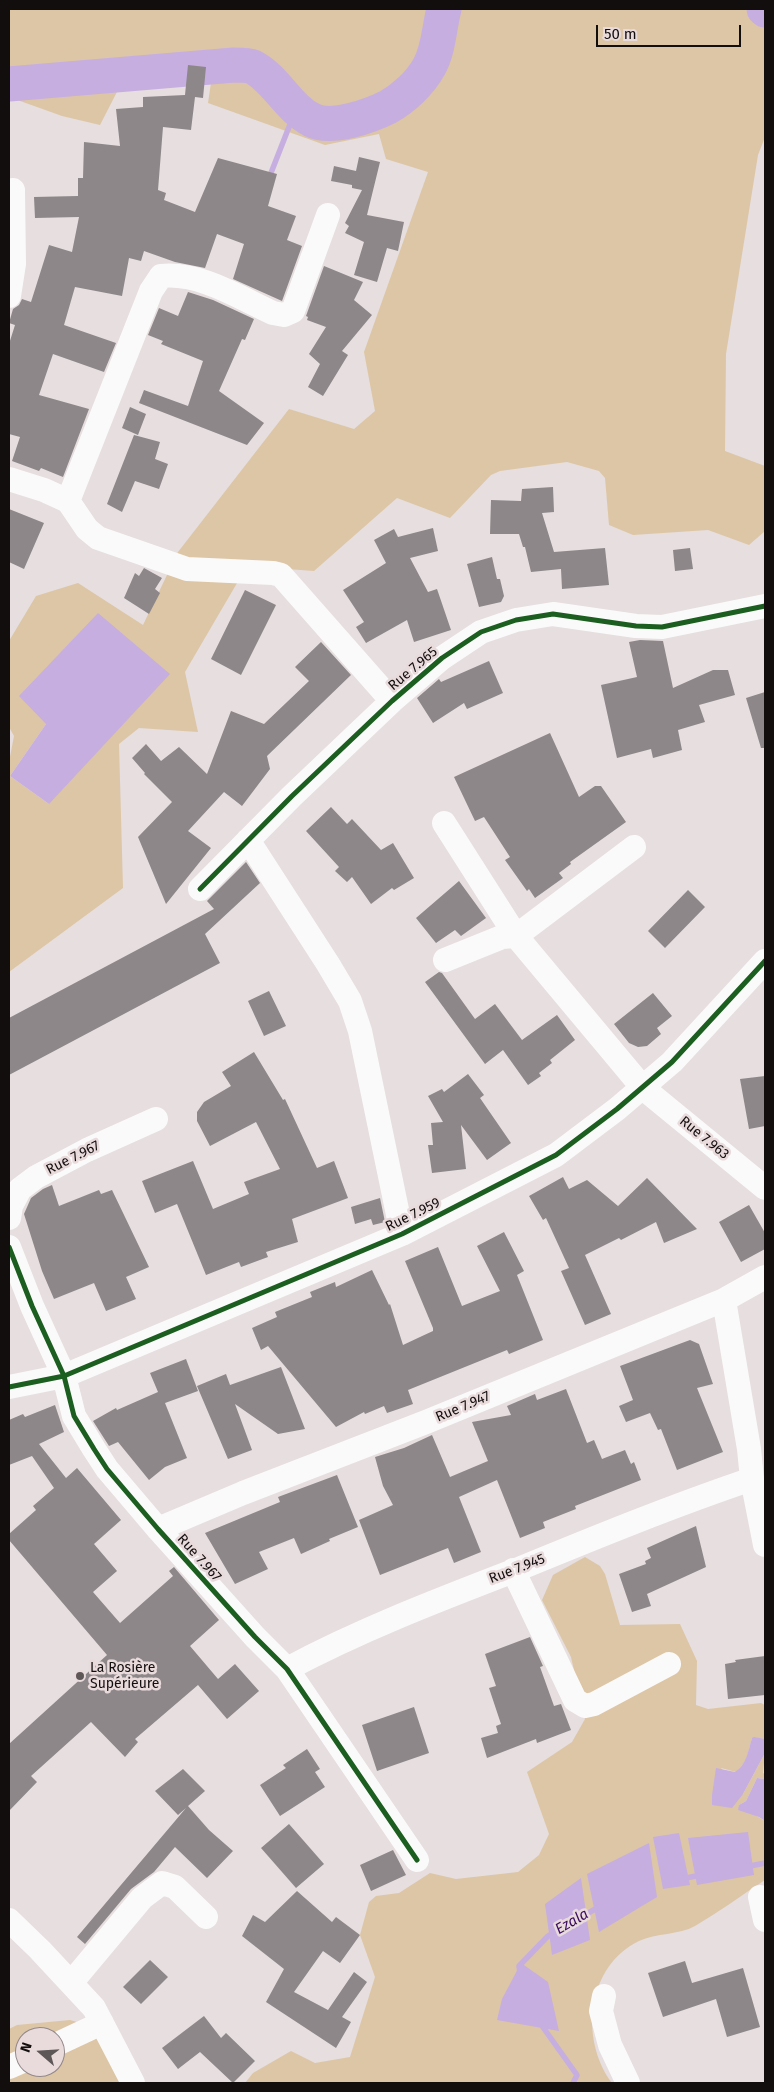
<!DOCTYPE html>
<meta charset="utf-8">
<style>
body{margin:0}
#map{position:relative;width:774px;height:2092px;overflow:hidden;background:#e6dedf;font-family:"Fira Sans",sans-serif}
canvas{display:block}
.frame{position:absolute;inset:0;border:10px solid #130e0e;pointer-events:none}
.north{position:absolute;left:15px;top:2027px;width:50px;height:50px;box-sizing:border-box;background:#e9dadc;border:1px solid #93888a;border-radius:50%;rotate:289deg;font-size:14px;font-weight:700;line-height:20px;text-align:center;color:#130e0e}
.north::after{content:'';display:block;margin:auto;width:18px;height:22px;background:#5d5757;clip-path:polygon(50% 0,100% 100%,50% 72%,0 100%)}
.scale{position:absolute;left:596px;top:25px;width:145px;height:22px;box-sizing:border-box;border:2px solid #130e0e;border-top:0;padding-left:6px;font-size:15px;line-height:18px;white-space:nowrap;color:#130e0e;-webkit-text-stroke:4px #e9dadc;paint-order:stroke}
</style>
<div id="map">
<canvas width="774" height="2092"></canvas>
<div class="frame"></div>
<div class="north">N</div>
<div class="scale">50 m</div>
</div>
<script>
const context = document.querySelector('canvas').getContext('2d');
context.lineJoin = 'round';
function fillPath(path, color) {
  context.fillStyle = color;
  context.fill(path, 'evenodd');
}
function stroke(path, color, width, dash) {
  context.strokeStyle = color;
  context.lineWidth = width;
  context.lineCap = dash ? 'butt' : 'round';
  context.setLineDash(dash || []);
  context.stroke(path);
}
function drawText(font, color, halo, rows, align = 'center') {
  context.font = font + ' "Fira Sans",sans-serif';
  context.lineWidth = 5;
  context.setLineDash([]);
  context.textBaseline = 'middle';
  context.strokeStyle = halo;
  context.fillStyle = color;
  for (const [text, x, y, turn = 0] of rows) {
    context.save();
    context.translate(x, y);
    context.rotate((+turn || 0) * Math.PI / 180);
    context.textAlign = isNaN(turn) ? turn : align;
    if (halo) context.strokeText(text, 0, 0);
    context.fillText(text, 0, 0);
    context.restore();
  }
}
const green = new Path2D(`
 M9,9H765V137L758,155L726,354L725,451L765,466V531L749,545L708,530L633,535L609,525L605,478L599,471L567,462L500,471L491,475L450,518L397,498L314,571L247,566L185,672L198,732L139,728L119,744L123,888L9,972V762L14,736L9,727V641L36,596L78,583L143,625L178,552L289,409L354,429L375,411L364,352L428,172L386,159L379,134L325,145L208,103L213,69L181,57L153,85L119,88L100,125L62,116L9,97ZM46,724L49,804L10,776Z
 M585,1557L600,1566L605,1574L620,1625L680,1624L697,1661L696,1705L708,1709L761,1703L765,1705V1739L752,1738L746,1761L736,1772L721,1768L743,1794L765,1753L763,1773L765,1774V1779L757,1778L746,1801L739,1805L765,1821V1880C742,1895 719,1912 695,1926C679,1935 656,1933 639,1941C587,1966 579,2039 612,2083H245L253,2073L291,2051L315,2063L350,2057L375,1977L360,1935L369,1902L376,1896L399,1893L430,1873L456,1879L518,1872L539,1855L549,1834L527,1772L572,1742L585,1719L571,1657L542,1600L553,1575Z
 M70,2020L87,2025L140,2083H9V2029L17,2025ZM25,2037H55V2067H25Z`);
const water = new Path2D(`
 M98,613L170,674L49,804L10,776L46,724L19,696Z
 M754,1737L765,1739V1753L743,1794L732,1808L712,1805V1795L716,1768L735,1772C747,1764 748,1751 752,1738Z
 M757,1778L765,1779V1821L759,1817L738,1810L739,1805L746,1801Z
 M748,1832L754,1875L697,1885L688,1838Z
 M679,1833L690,1885L663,1889L653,1837Z
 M649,1843L657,1897L599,1932L587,1874Z
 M581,1878L590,1940L552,1955L545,1904Z
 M521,1963L548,1982L559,2031L497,2020L502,1999Z`);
const stream = new Path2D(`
 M269,178L296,109
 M745,1867L765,1863
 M681,1879L701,1875
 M581,1917L599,1907
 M520,1973L519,1966L548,1936L556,1931
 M540,2023L577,2075L573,2083`);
const river = new Path2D(`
 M764,9L765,10
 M9,84L234,65C240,65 248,65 253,67C276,79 288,108 312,120C331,130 370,116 388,107C404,98 420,83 429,67C439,49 439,28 444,9`);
const building = new Path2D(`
 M188,65L206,67L203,98L195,97L191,130L163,127L158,190L166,193L164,200L195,212L218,158L277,174L268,206L296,216L287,240L302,246L282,301L233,279L244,244L217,234L205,268L175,262L144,251L141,261L129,258L122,296L75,287L64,325L116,343L104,372L53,354L39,395L89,409L63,477L41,468L39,471L12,461L20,437L9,434V344L15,325L9,323L13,309L19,305L22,299L31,302L49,245L72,252L79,217L35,218L34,197L78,196V178H83L84,142L120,146L116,109L143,107V97L185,95Z
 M359,157L380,162L367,215L404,222L398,251L387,248L377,282L354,275L364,242L345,233L349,226L345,223L362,190L352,188V185L331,181L334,166L356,171Z
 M324,266L363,282L354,300L372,315L342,351L348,355L323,396L308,387L320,364L309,354L326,327L307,320L308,317L306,316Z
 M188,292L213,300L254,319L245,340L242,339L219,391L264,423L247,445L139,403L144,390L188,406L203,361L161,344L163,341L148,335L159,308L178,316Z
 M130,407L146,414L138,435L122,428Z
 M134,435L160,442L155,459L168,464L159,489L135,481L122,512L107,504Z
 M553,487L554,512L542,513L554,552L605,548L609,585L562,589L561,569L531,572L525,547H523L519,534H490L491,500L521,501L522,489Z
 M9,509L44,523L24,569L9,562Z
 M433,528L438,551L410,558L428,592L437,589L451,630L414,642L407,620L366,643L356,627L364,622L343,590L386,563L374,540L394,529L398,537Z
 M690,548L693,569L675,571L673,550Z
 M492,557L497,579H500L504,596L501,602L479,607L467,564Z
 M144,568L162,578L155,589L160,593L149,614L124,598L135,573L139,576Z
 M245,590L276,605L241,675L211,659Z
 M640,640L663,641L673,688L713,670H728L735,695L699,705L705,722L678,730L682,750L653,758L651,749L617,758L601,685L637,677L629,642Z
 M321,642L351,675L267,756L270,769L242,806L224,792L188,831L211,848L166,904L138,837L172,802L144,774L145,773L132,758L146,744L161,761L179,747L207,774L231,711L264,724L309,681L295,667Z
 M489,661L503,693L467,709L464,703L433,723L417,698L439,679L441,682Z
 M765,692V748H761L746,698Z
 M550,733L579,797L595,786H601L626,822L570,862L571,864L559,873L563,878L535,898L529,889L527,891L505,860L510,857L484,817L475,821L454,777Z
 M331,807L347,824L352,819L381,850L393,843L414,878L394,890L392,888L371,904L352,877L347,882L335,871L339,867L306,831Z
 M246,862L260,883L205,934L220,963L9,1075V1018L214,909L207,901Z
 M459,881L486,918L461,936L455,930L436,943L416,918Z
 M688,890L705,907L665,948L648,931Z
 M439,972L442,973L475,1019L495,1004L522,1040L557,1015L575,1040L550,1060L552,1063L539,1073L541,1076L528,1085L503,1050L485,1064L425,982Z
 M269,991L286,1026L264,1036L248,1001Z
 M653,993L672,1016L657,1028L661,1034L647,1046L638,1047L629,1043L614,1024Z
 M254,1052L283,1100L285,1099L317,1168L334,1161L348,1198L292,1219L298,1242L266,1252L268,1257L241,1267L239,1262L206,1275L177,1204L155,1213L142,1181L193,1161L213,1209L249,1194L244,1182L280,1169L256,1122L210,1146L197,1121V1112L204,1102L231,1086L222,1072Z
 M468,1074L484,1095L480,1098L511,1143L487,1160L461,1125L466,1169L432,1173L428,1145H433L431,1123L443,1122L428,1096L442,1089L444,1092Z
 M765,1076V1126L749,1129L740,1079Z
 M563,1177L569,1189L587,1180L618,1206L647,1178L697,1229L664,1243L656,1222L621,1240L619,1238L585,1255L611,1314L585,1325L561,1271L569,1268L546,1218L543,1220L529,1196Z
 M52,1185L59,1206L99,1190L101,1194L112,1190L149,1267L126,1277L136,1299L106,1311L94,1283L54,1299L42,1271L24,1214L31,1198L43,1189Z
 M380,1198L385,1222L373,1225L371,1219L355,1224L351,1207Z
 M749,1205L765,1233V1249L741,1262L719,1222Z
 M504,1232L524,1271L517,1275L543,1340L509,1354L507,1350L408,1390L413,1404L387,1413L384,1406L365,1414L364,1412L336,1427L268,1346L261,1350L252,1328L277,1317L275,1312L312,1297L310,1292L335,1282L336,1287L372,1270L389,1305L390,1304L403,1345L420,1337L433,1331V1328L405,1261L438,1247L462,1306L500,1291L477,1246Z
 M690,1340L699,1344L713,1384L697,1388L723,1452L677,1470L661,1429L658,1430L650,1413L626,1422L619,1406L633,1400L620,1366Z
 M186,1359L198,1391L165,1403L187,1458L165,1467L149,1480L118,1442L109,1446L93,1421L116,1408L117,1410L158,1392L150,1373Z
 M281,1367L305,1429L278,1434L235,1404L252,1450L228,1459L197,1386L226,1374L230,1385Z
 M566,1389L587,1443L594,1440L602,1459L625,1450L631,1464L634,1462L641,1480L575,1506L576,1509L543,1522L545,1528L520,1538L497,1480L459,1497L481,1552L454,1563L448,1548L380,1575L359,1520L393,1505L383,1486L375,1457L404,1448L432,1435L450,1477L488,1461L472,1422L511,1415L507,1406L535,1394L537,1400Z
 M55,1405L64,1432L39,1444L66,1478L77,1468L121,1520L94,1544L117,1571L93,1592L120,1623L173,1576L169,1571L174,1567L219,1620L190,1646L218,1679L235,1664L259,1691L227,1719L198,1685L135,1739L138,1742L125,1757L91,1722L31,1776L37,1782L9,1811V1744L107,1655L9,1540V1534L36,1510L33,1506L54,1488L32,1456L9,1465V1420L23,1414L25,1417Z
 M337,1475L358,1527L329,1539L330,1541L301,1554L294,1538L259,1552L268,1569L235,1584L205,1533L280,1502L278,1497Z
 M696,1526L706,1567L647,1594L651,1606L632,1612L619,1574L646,1564L645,1561L651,1558L647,1548Z
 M530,1637L543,1666L540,1667L554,1706L561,1704L571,1730L537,1743L536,1739L487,1758L481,1738L498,1733L496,1726L501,1724L489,1688L496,1686L485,1654Z
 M765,1656V1695L728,1699L725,1664L736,1662L735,1660Z
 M414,1707L429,1753L377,1771L362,1725Z
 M307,1749L320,1769L315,1772L325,1787L280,1816L260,1785L286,1768L283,1765Z
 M183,1769L205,1791L188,1806L209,1830L233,1851L207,1878L175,1847L154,1872L131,1889L85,1944L77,1937L186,1808L178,1815L155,1791Z
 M289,1824L324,1864L296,1888L261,1848Z
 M393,1850L406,1875L371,1891L360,1865Z
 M297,1891L332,1922L336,1917L360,1935L340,1963L323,1951L294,1992L328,2010L354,1972L367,1982L342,2017L351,2022L336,2048L266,2002L284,1969L242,1936L253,1915L265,1922Z
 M150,1960L168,1977L141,2004L123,1987Z
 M685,1961L692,1983L743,1968L760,2027L727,2037L716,1999L663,2017L648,1973Z
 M204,2016L221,2038L226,2033L255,2061L233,2083L200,2052L178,2069L162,2048Z`);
const minor = new Path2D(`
 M9,296L14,264L13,190
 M9,479L44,490L68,501L87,529L98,538L187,569L273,573L281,575L392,701
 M68,501L151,291L161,276C200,272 238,297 273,313L284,315L293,311L328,215
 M444,823L516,936L634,847
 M248,840L328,964L350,1001L360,1031L402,1234
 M200,889L292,796L392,701L442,658L481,632L516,620L553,614L636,626L662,627L765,606
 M445,960L502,937L516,936L643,1088L765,1188
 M9,1218L11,1206L20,1189L36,1177L87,1150L156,1119
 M9,1247L32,1306L64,1376L74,1416L94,1449L107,1469L158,1529L255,1637L287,1669L417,1860
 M724,1300L749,1449L752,1479L765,1545
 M9,1387L64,1376L402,1234L556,1155L617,1109L672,1062L765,961
 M158,1529L243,1493L426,1422L724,1300L765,1277
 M513,1570L575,1700L585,1706L594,1704L669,1664
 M287,1669C360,1630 438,1600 516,1570C594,1538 672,1506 752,1479
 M760,1897L765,1920
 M9,1920L40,1950L94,2008L133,2083
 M71,1983L142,1898L162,1883L175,1887L206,1917
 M604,1996L601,2011L610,2045L628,2083
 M55,2045L102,2023
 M9,2067L25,2060`);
const cycleway = new Path2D(`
 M200,889L292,796L392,701L442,658L481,632L516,620L553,614L636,626L662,627L765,606
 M9,1247L32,1306L64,1376L74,1416L94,1449L107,1469L158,1529L255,1637L287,1669L417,1860
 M9,1387L64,1376L402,1234L556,1155L617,1109L672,1062L765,961`);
const markers = [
 [80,1676,5,"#5d5757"]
];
const streetNames = [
 ["Rue 7.965",413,669,-40],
 ["Rue 7.963",704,1138,39],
 ["Rue 7.967",73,1158,-27],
 ["Rue 7.959",413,1215,-26],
 ["Rue 7.947",463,1407,-23],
 ["Rue 7.967",199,1558,48],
 ["Rue 7.945",517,1569,-21]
];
const poiNames = [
 ["La Rosière",90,1668],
 ["Supérieure",90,1684]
];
const waterNames = [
 ["Ezala",572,1922,-30]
];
fillPath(green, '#ddc6a5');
fillPath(water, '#c6aee0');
stroke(stream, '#c6aee0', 5.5);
stroke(river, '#c6aee0', 35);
fillPath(building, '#8d8789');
stroke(minor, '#fbfafa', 24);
stroke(cycleway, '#1b5e20', 5);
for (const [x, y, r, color] of markers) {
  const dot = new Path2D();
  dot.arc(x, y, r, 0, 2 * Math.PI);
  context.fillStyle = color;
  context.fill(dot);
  stroke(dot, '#e9dadc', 2);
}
drawText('14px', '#130e0e', '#e9dadc', streetNames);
drawText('14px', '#130e0e', '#e9dadc', poiNames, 'left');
drawText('italic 15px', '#3a0a5f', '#e9dadc', waterNames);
</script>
